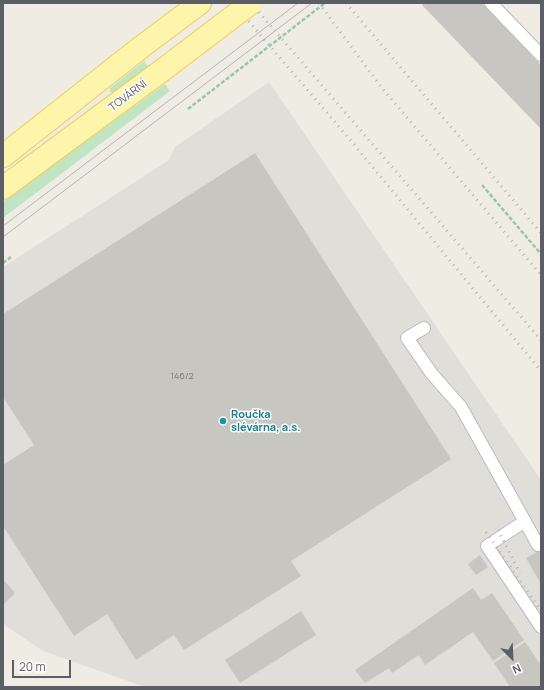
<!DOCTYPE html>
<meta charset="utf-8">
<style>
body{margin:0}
#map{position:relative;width:544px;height:690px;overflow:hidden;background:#eeece3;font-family:Manrope,sans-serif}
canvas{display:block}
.frame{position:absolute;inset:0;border:4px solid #5b5e64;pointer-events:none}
.north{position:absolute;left:492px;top:638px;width:40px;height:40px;-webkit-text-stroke:3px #fff;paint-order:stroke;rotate:156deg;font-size:11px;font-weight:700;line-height:16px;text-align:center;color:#5b5e64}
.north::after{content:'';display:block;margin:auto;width:14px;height:18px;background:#5b5e64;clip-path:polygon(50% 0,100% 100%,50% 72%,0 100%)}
.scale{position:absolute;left:12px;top:660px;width:59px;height:18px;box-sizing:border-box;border:2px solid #5b5e64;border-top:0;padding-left:5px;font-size:12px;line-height:14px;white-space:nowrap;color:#5b5e64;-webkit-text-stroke:3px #fff;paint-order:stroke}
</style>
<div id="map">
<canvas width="544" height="690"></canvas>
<div class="frame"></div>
<div class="north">N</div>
<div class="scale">20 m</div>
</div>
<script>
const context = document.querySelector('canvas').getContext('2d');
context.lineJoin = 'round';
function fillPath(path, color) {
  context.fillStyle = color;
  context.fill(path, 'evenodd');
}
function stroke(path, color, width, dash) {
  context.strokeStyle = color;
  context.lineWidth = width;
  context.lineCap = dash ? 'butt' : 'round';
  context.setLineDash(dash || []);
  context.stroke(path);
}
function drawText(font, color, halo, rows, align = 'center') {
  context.font = font + ' Manrope,sans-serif';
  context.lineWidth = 3;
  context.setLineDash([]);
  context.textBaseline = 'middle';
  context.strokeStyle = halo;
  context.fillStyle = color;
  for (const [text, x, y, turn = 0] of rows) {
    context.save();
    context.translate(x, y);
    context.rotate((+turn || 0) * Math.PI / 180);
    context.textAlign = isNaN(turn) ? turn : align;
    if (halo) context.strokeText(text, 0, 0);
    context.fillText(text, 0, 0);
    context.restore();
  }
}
const industrial = new Path2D(`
 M269,82L541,480V687H145L43,651L3,624V267L169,160L175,147Z`);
const green = new Path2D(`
 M144,61L148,66L114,92H110V88Z
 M165,84L170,91L3,218V202Z`);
const building = new Path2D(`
 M424,3H482L541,65V129L422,5Z
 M255,153L451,459L291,561L301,576L184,650L174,635L136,660L107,614L74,636L3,526V465L34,445L3,397V314Z
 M541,550V584L526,558Z
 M480,555L488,567L476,575L468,564Z
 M3,579L15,593L3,605Z
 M473,588L481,600L492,593L524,640L493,661L473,632L425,665L419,655L392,673L389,668L365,683L355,670Z
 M301,611L316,635L240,683L225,660Z
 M525,642L541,665V687H510L494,663Z`);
const path = new Path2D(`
 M482,185L541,254
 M3,263L11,257`);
const service = new Path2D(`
 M491,3L541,55
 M424,328L407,338L432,374L461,407L538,545
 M525,521L487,546L541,627`);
const primary = new Path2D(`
 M3,156L140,48L200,3
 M3,188L160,72`);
const tram = new Path2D(`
 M3,226L298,3
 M3,237L312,3`);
const rail = new Path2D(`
 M233,3L352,142L541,371
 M251,3L541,340
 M319,3L381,87L541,275
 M346,3L541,233
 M498,530L520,573
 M486,532L541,611`);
const pathBridge = new Path2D(`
 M188,109L325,3`);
const primaryBridge = new Path2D(`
 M160,72L251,3`);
const markers = [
 [223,421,4,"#0f9aa8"]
];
const numberNames = [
 ["146/2",182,376]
];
const streetNames = [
 ["TOVÁRNÍ",128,96,-37]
];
const cultureNames = [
 ["Roučka",231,415],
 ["slévárna, a.s.",231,428]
];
fillPath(industrial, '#dfded8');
fillPath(green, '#c0e5c3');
fillPath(building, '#c8c6c1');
stroke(service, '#b8babf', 14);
stroke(primary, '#edcf5d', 24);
stroke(path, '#9ac5aa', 2.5, [4, 2]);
stroke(service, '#fff', 12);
stroke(primary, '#fcf5aa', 22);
stroke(tram, '#b4b5b5', 1);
stroke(rail, '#b4b5b5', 3, [1, 5]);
stroke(primaryBridge, '#edcf5d', 24, []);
stroke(pathBridge, '#9ac5aa', 2.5, [4, 2]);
stroke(primaryBridge, '#fcf5aa', 22);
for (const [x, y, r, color] of markers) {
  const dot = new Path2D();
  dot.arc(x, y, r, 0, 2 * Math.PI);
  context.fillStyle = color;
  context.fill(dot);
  stroke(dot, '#fff', 1.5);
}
drawText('9px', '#76787b', null, numberNames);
drawText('11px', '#5b5e64', '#fff', streetNames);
drawText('bold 11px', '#0d838f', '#fff', cultureNames, 'left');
</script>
